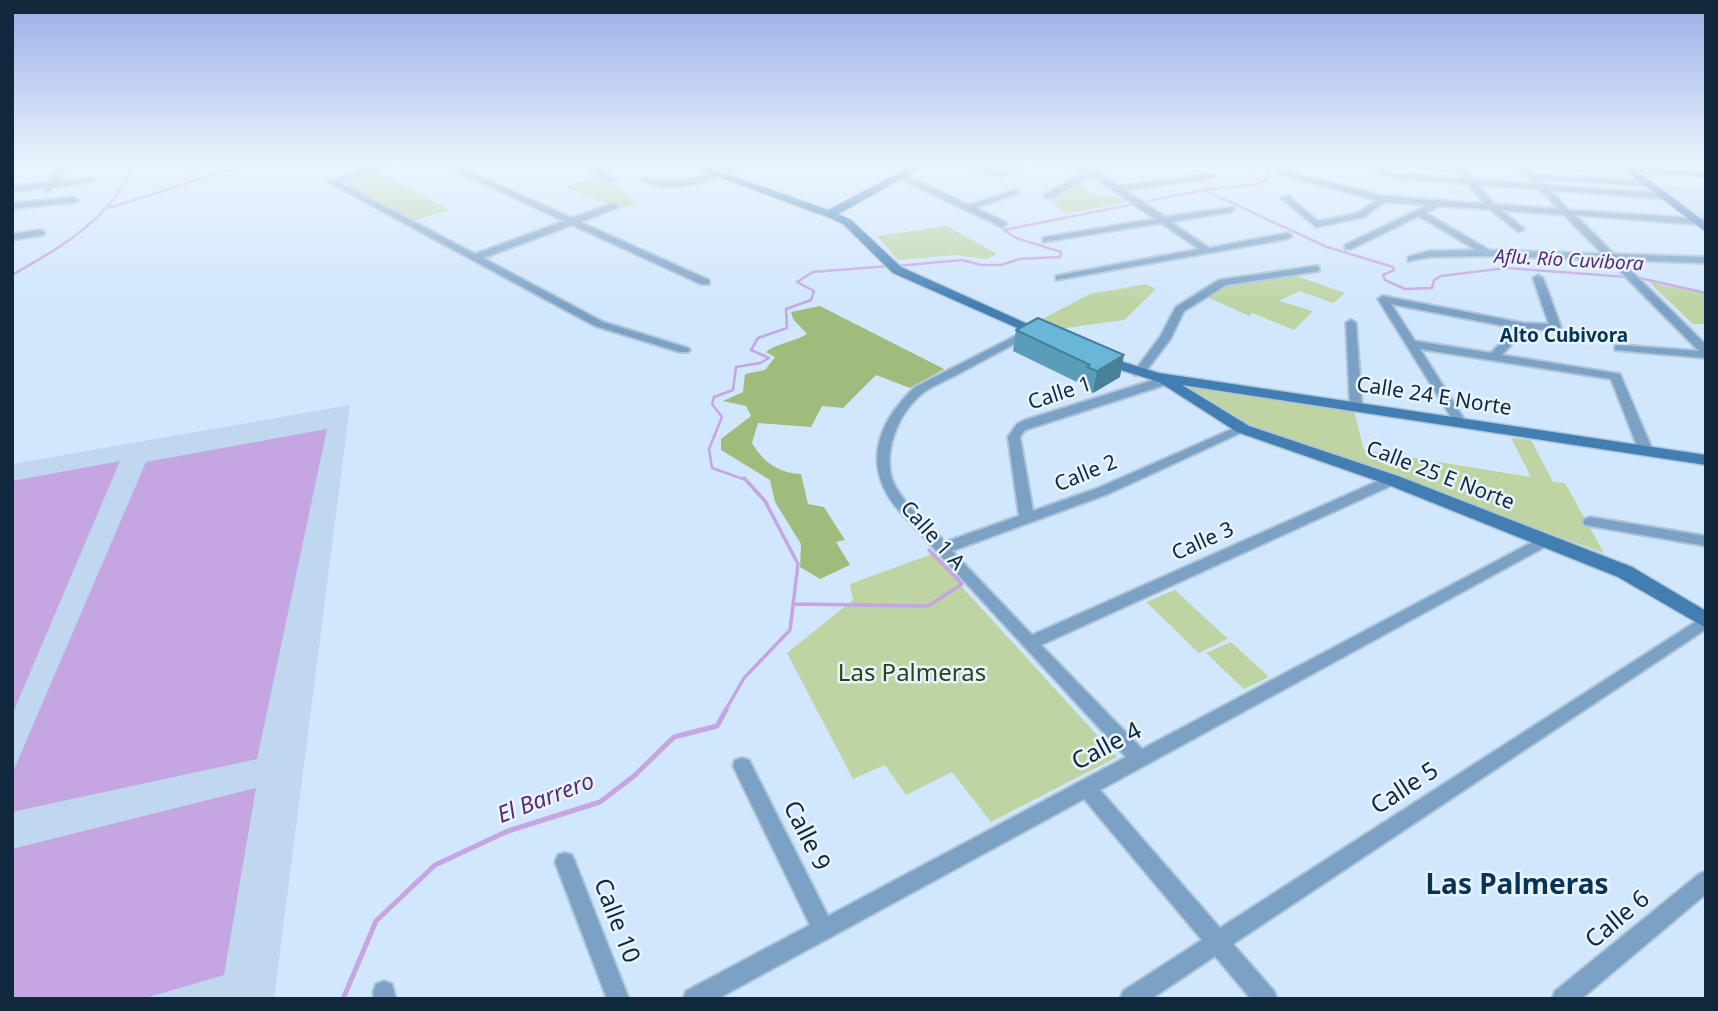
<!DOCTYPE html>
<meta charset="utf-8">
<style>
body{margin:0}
#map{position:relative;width:1718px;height:1011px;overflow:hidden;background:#d1e7fd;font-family:"Noto Sans",sans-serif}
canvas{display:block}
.frame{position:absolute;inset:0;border:14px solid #11283c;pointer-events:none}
</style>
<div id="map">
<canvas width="1718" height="1011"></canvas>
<div class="frame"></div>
</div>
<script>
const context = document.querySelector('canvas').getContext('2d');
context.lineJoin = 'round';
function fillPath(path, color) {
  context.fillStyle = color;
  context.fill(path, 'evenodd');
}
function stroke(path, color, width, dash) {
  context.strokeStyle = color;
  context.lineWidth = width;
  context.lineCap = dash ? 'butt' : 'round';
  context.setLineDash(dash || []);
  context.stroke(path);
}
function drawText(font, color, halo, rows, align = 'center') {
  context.font = font + ' "Noto Sans",sans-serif';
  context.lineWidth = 5;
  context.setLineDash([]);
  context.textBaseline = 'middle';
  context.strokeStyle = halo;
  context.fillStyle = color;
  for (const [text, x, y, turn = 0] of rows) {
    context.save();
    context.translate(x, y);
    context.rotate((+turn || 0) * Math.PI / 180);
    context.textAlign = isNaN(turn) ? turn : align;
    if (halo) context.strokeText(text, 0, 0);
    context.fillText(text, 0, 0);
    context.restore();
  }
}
const built = new Path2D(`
 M1650,185L1706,189V221L1697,220Z
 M350,405L274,999H12V464Z`);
const green = new Path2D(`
 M377,171L449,210L410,222L339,182Z
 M601,175L608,177L635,204L619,209L566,187Z
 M1080,184L1099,198L1117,196L1127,202L1066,214L1048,200Z
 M947,226L997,254L986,259L955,255L898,260L877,236Z
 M1288,273L1345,293L1333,303L1300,291L1279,301L1313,311L1294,330L1252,313L1249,316L1205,296L1238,282Z
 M1649,282L1706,294V324H1693Z
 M1146,284L1156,289L1124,320L1044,331L1031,325L1090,294Z
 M1172,382L1354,411L1364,450L1531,477L1511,438L1531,440L1553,482L1565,483L1604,553L1492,513L1391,472L1243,425Z
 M932,554L1117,757L991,822L952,772L906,795L885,765L853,779L787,653L853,600L850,584Z
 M1175,590L1228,639L1199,653L1146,602Z
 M1231,642L1269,677L1244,689L1206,653Z`);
const forest = new Path2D(`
 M820,306L944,369L910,388L876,375L843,408L822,406L811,427L758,423L752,443C763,462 779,473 801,474L808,504L824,507L845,540L836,542L850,565L820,579L800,567L801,544L775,502L770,480L721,450V439L751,416L746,406L723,401L743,392L745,374L765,370L775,357L766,352C777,343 794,342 807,334L793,319L791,312Z`);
const water = new Path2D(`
 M327,429L257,759L12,812V774L146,462Z
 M120,461L12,715V481Z
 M256,788L224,975L142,999H12V849Z`);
const streamFar2 = new Path2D(`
 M1206,191L1327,247L1393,267L1394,270L1383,275L1385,280L1405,289L1432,288L1434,280L1441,276L1506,268L1627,277
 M108,208L249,164
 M897,266L962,260L981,265H1001L1020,259L1060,257L1061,252L1016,238L1004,230L1204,190L1261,184L1267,178L1269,164
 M12,275C61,247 112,219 133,164
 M1635,277L1706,293
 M746,480L712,468L709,449L722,417L712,404L714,397L733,390L736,367L760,363L769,358L751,350L758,338L787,328L786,309L811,300L814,291L797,282L813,272L889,266`);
const streamFar1 = new Path2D(`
 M794,604L928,606L962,584L929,550
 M725,711L744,678L790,630L798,564L765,501L744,478`);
const stream = new Path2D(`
 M343,999L376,921L435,865L508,831L600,802L634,776L674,737L717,726L726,710`);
const street = new Path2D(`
 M62,164H70L57,181L90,178L94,180L90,182L53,187L47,192L44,188L12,192V186L48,182Z
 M179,164H209L191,170Z
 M382,164H394L339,182L475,254L564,221L441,164H451L572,218L611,204H617V208L580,222L709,280V284H701L572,225L483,258L603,322L688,348L690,350L688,352H680L595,326L328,182Z
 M580,164H589L616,180L609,182Z
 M739,164H750C725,179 667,196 641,180L645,178C679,187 707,174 739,164Z
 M959,164H971L999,172L1016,164H1026L1000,177Z
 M1056,164H1069L1091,169L1101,164H1111L1098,172L1119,186L1214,174V178H1211L1125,190L1165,217L1233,207L1234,209L1230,212L1171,222L1209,248L1287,233L1292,236L1287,239L1056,280V276L1060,275L1199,249L1161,223L1043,242V238L1046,237L1155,219L1092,176L1051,198H1045V194L1085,173Z
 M1237,164H1250L1257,167L1253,169Z
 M1359,164H1370L1395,174L1464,179L1459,172L1431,170L1427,168L1431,166L1454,167L1452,164H1460L1473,179L1534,184L1515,164H1523L1533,174L1648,181V185L1645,186L1539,179L1544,185L1663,193L1667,196L1663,199L1550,190L1569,210L1706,219V225L1575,215L1614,254L1706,257V263L1620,260L1706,345V358L1615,350V346L1619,345L1699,351L1609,260L1487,256L1429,257L1408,261V257L1429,251L1476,250L1419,216L1351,249H1345V245L1428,205L1385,202L1364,217L1316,227L1281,198L1288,196L1318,221L1358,213L1376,200L1278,174V170H1281L1383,196L1485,204L1468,184L1394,178ZM1478,185L1539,189L1559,209L1494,204ZM1439,206L1489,209L1519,232L1524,229L1522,227L1501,210L1564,215L1603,254L1489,250L1426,213Z
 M1527,164H1566L1706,173V177L1531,166Z
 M898,174H904L969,205L1015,190L1019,193L976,208L1005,222L1007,224L1002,227L898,178Z
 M74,197L78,200L77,202L12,209V203Z
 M40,230L45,233L43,235L12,240V234Z
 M1316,266L1319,267V271L1226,285L1184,311L1171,338L1143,375H1135L1133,373L1160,337L1176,307L1219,280Z
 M1538,275L1543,278L1561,327L1556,330L1526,329L1502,355L1620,374L1653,451L1651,454H1641L1639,451L1611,379L1420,349L1466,422L1460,426L1456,425L1378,299L1383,296L1523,323L1549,324L1533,278ZM1391,304L1515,328L1491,353L1415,341Z
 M1351,320L1356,323L1362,407L1356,411L1350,407L1346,323Z
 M1029,329L1033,330V334C1007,348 982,361 956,375C945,381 932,386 923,393C898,412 880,456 895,486C906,507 929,524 945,542L1019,516L1008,437L1017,424L1025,420L1160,378H1168L1170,381L1168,384L1025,430L1020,437L1033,511L1098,488L1239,426L1243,425L1249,429L1108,494L952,551L1032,635L1387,477L1392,476L1399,480L1397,483L1041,645L1142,749L1540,538L1545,536L1552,541L1550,544L1100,790L1220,928L1706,615V629L1233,944L1274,991L1277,999H1251L1215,956L1151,999H1120L1123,991L1202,940L1084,799L717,999H683L686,991L810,925L733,766L735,760L742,758L749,760L828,916L1126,757L896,507C862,464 878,422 915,387Z
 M1590,517L1706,536V546L1585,525L1583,522L1585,519Z
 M565,853L572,855L575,862L629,999H607L555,862L558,855Z
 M1706,871V894L1581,999H1552L1555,991L1699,874Z
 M384,981L392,984L396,999H374L373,992L376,984Z`);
const secondary = new Path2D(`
 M684,164H698L828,210L916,164H928L838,214L851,220L901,267L1052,335L1045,339L1040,338L893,273L843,224L830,218Z
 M1617,164H1628L1706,223V232Z
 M1100,355L1159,373L1706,455V465L1182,385L1249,426L1398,476L1632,567L1706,611V628L1618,577L1386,484L1237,432L1159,382L1095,362L1093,359Z`);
const wall = new Path2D(`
 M1016,330L1120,377L1093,393L1083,388V385L1013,351Z`);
const shadedWall = new Path2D(`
 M1124,355L1120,377L1093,393L1097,371Z`);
const building = new Path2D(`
 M1038,318L1124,355L1097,371L1087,367L1090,365L1016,330Z`);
const farWaternames = [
 ["Aflu. Río Cuvibora",1569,261,3]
];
const farNeighbourhoodnames = [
 ["Alto Cubivora",1564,337]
];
const streetNames = [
 ["Calle 1",1060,394,-18],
 ["Calle 24 E Norte",1434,397,9],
 ["Calle 2",1086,474,-22],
 ["Calle 25 E Norte",1440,476,21],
 ["Calle 1 A",932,536,48],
 ["Calle 3",1203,542,-24]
];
const waterNames = [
 ["El Barrero",546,799,-21]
];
const nearParknames = [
 ["Las Palmeras",912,674]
];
const nearStreetnames = [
 ["Calle 4",1107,747,-28],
 ["Calle 5",1405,789,-33],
 ["Calle 9",806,836,63],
 ["Calle 6",1618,920,-40],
 ["Calle 10",616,921,69]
];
const nearNeighbourhoodnames = [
 ["Las Palmeras",1517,886]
];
fillPath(built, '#bfd8f0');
fillPath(green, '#bed4a3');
fillPath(forest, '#a0bc7c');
fillPath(water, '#c5a5e2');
stroke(streamFar2, '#c5a5e2', 2.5);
stroke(streamFar1, '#c5a5e2', 3.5);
stroke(stream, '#c5a5e2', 5);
stroke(street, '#aec5da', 4);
stroke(secondary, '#aec5da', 3);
fillPath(street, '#7ba1c5');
fillPath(secondary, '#437eb3');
fillPath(wall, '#599dba');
fillPath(shadedWall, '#498097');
fillPath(building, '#68b7d8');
stroke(building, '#498097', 2);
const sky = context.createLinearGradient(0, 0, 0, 305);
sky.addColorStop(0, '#9aaee6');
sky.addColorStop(0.54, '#eaf4fe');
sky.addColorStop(1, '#eaf4fe00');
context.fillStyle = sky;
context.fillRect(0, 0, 1718, 305);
drawText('italic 19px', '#562d75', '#e7f3fe', farWaternames);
drawText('bold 19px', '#073456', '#e7f3fe', farNeighbourhoodnames);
drawText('21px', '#11283c', '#e7f3fe', streetNames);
drawText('italic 23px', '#562d75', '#e7f3fe', waterNames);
drawText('24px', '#304214', '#e7f3fe', nearParknames);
drawText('24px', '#11283c', '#e7f3fe', nearStreetnames);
drawText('bold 28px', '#073456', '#e7f3fe', nearNeighbourhoodnames);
</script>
